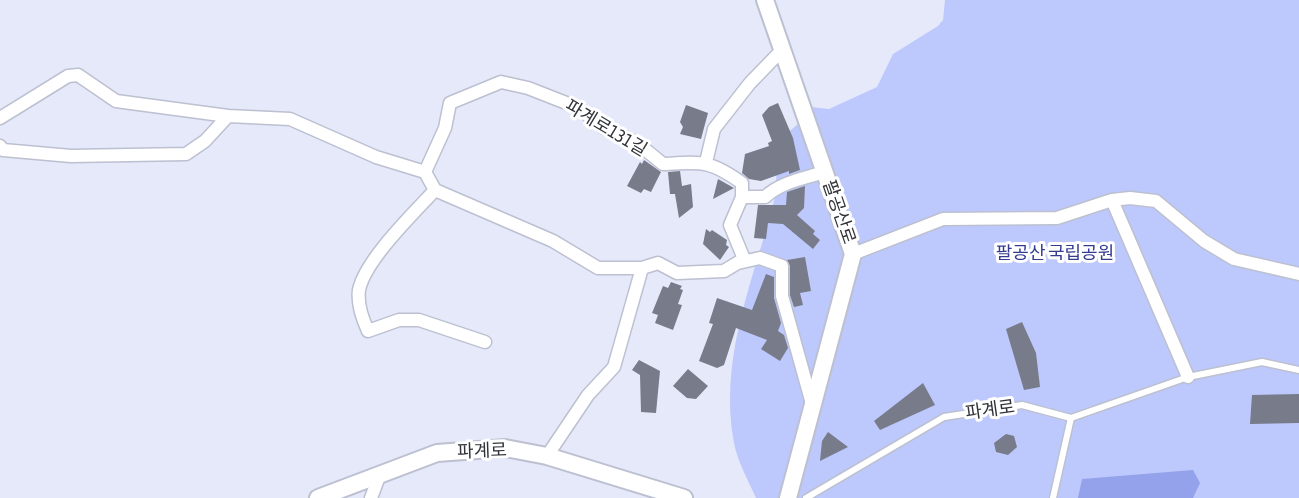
<!DOCTYPE html>
<meta charset="utf-8">
<style>
body{margin:0}
canvas{display:block;background:#e5e9fa}
</style>
<canvas width="1299" height="498"></canvas>
<script>
const context = document.querySelector('canvas').getContext('2d');
context.lineJoin = 'round';
function fillPath(path, color) {
  context.fillStyle = color;
  context.fill(path, 'evenodd');
}
function stroke(path, color, width, dash) {
  context.strokeStyle = color;
  context.lineWidth = width;
  context.lineCap = dash ? 'butt' : 'round';
  context.setLineDash(dash || []);
  context.stroke(path);
}
function drawText(font, color, halo, rows, align = 'center') {
  context.font = font + ' "Asap Condensed","Noto Sans KR",sans-serif';
  context.lineWidth = 6;
  context.setLineDash([]);
  context.textBaseline = 'middle';
  context.strokeStyle = halo;
  context.fillStyle = color;
  for (const [text, x, y, turn = 0] of rows) {
    context.save();
    context.translate(x, y);
    context.rotate((+turn || 0) * Math.PI / 180);
    context.textAlign = isNaN(turn) ? turn : align;
    if (halo) context.strokeText(text, 0, 0);
    context.fillText(text, 0, 0);
    context.restore();
  }
}
const green = new Path2D(`
 M945,0H1299V498H756C748,480 738,463 734,443C719,364 750,287 771,213L776,192L777,143C790,130 803,122 811,107L829,109L877,87L893,54L938,26L943,20Z`);
const water = new Path2D(`
 M1193,470L1200,483L1193,498H1078L1082,479Z`);
const building = new Path2D(`
 M778,103L793,138L800,170L789,174V171L761,181L749,179L742,173L745,154L769,146L768,143L772,141L762,115L769,107Z
 M686,105L708,113L701,139L680,134L683,127L680,122Z
 M644,160L661,172L651,192L644,189L641,193L627,186L640,162L642,164Z
 M680,171L682,186L691,184L693,207L679,218L675,194H670L668,172Z
 M718,179L734,188L713,199Z
 M805,186L804,208L797,215L815,231L813,234L820,240L813,249L783,224L768,223L766,239L754,238L758,205H786L787,192Z
 M706,229L710,232L712,230L727,240L726,245L729,247L720,260L703,244Z
 M805,257L811,291L800,293L803,305L794,307L790,295V266L787,260Z
 M766,274L774,277V298L781,323L778,331L784,335L788,348L780,361L761,349L767,340L736,328L724,365L717,368L699,361L713,324L709,323L717,298L752,310Z
 M671,282L682,286L680,289L683,290L678,304L682,305L673,330L655,323L658,315L652,313L663,286L668,288Z
 M1022,322L1036,353L1040,387L1024,390L1006,329Z
 M639,360L660,371L656,413L641,412L640,375L632,370Z
 M688,369L708,386L696,399L687,398L673,386Z
 M923,383L935,405L880,430L874,421Z
 M1299,394V423L1250,424L1252,395Z
 M828,432L848,447L820,461L822,441Z
 M1006,434L1014,436L1017,447L1008,455L996,452L994,443Z`);
const lane = new Path2D(`
 M806,498L944,417L1022,405L1071,418L1188,377L1262,362L1299,370
 M1053,498L1071,418`);
const street = new Path2D(`
 M0,118L68,76L78,75L116,101L228,116
 M0,146L3,150L71,156L186,154L205,141L228,116L290,119L376,157L425,172
 M706,162L714,129L750,83L782,50
 M435,190C414,213 365,260 359,290C357,304 362,318 368,331L399,320H419L485,342
 M742,197V183C710,160 702,162 663,164L636,142L604,128L579,108L528,88L501,82L450,103L445,128L425,172L435,190L553,241L598,268H642L658,263L677,273L724,271L744,259L730,225L742,197H765C781,182 803,179 824,172
 M1112,200L1188,377
 M853,254L943,219L1057,218L1112,200L1130,198L1156,201L1204,241L1234,259L1299,274
 M738,263L760,258L782,266V296L812,404
 M547,456L588,395L614,367L642,268
 M371,498L380,474`);
const secondary = new Path2D(`
 M765,0L853,254L788,498
 M318,498L437,453L505,448L547,456L684,498`);
const streetNames = [
 ["파계로131길",606,128,31],
 ["팔공산로",839,212,71],
 ["파계로",990,410,-8],
 ["파계로",482,451,-2]
];
const parkNames = [
 ["팔공산 국립공원",1055,253]
];
fillPath(green, '#bdc9fd');
fillPath(water, '#93a2eb');
fillPath(building, '#777b8a');
stroke(lane, '#bcc0d0', 9);
stroke(street, '#bcc0d0', 15);
stroke(secondary, '#bcc0d0', 20);
stroke(lane, '#fff', 6);
stroke(street, '#fff', 12);
stroke(secondary, '#fff', 16);
drawText('18px', '#313339', '#fff', streetNames);
drawText('18px', '#343c90', '#fff', parkNames);
</script>
